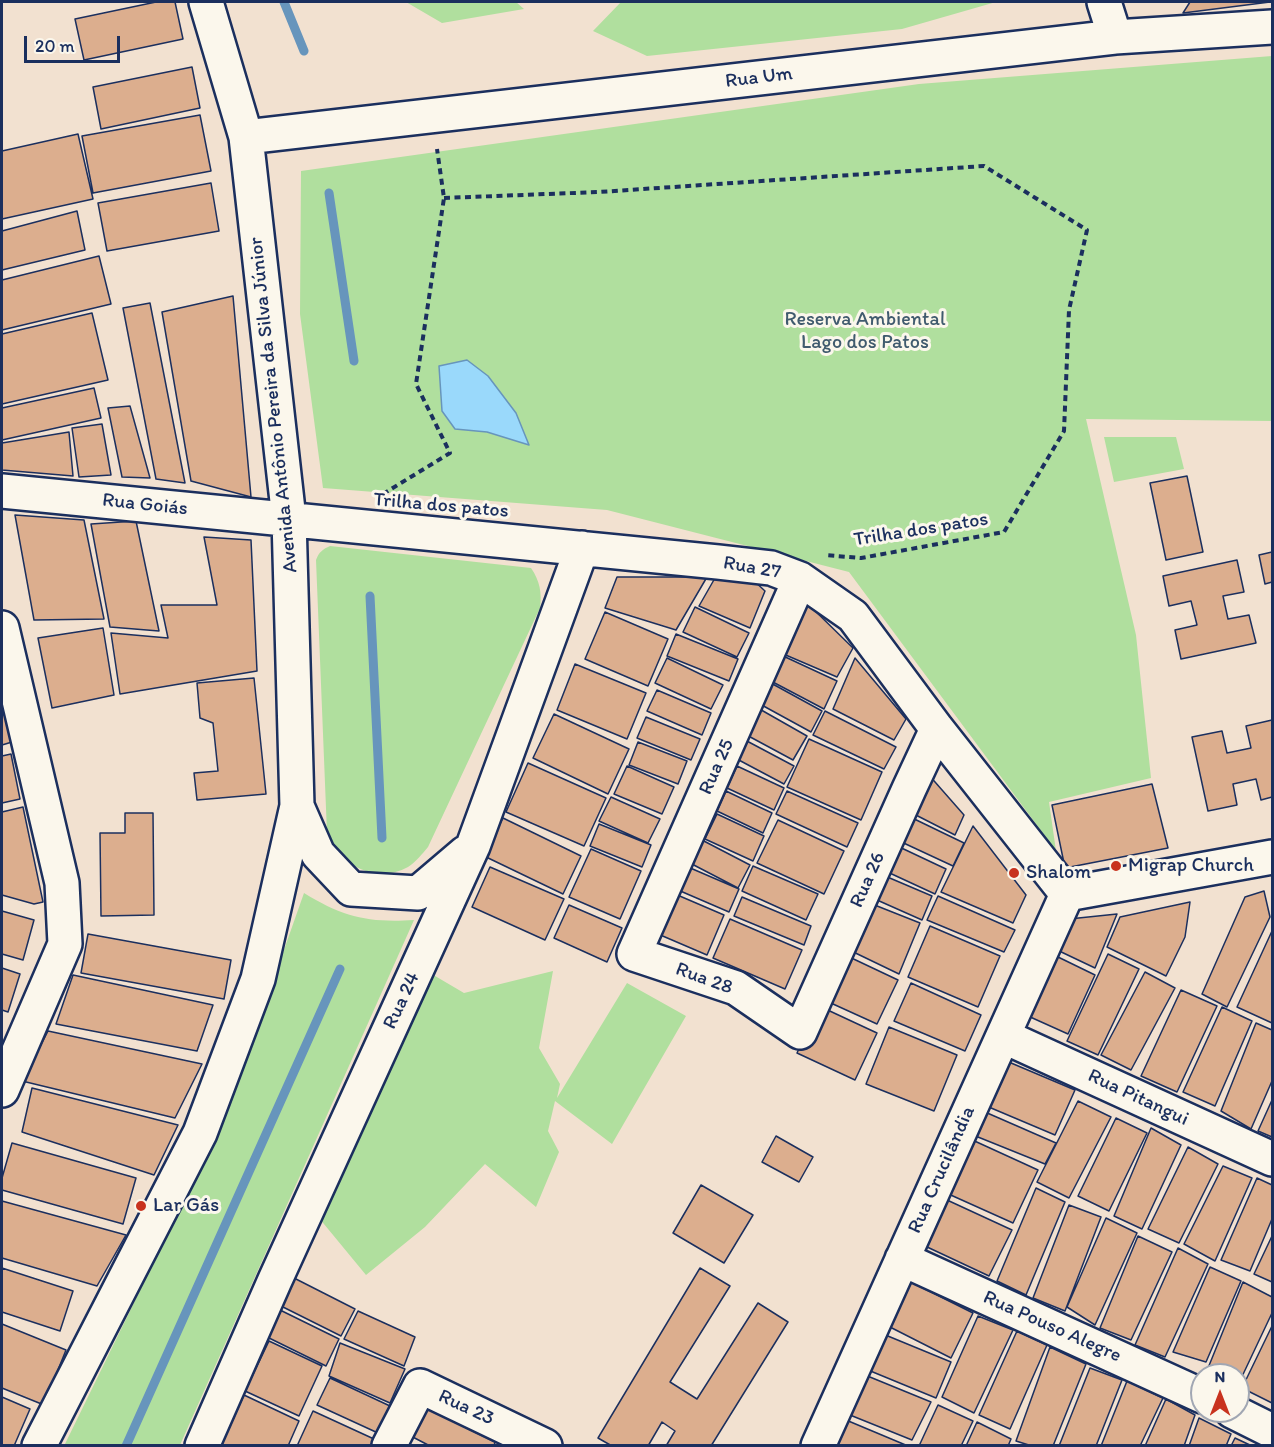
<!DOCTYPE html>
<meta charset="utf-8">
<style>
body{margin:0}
#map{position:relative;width:1274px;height:1447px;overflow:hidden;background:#f2e1d0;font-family:Itim,sans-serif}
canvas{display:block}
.frame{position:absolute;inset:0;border:3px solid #1b2f5e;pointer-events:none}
.north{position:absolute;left:1190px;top:1363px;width:60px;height:60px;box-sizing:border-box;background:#fbf7ec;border:2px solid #a1a7b3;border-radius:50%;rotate:0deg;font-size:16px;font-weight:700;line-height:24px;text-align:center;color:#1b2f5e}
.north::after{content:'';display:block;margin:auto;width:21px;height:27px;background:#c8321e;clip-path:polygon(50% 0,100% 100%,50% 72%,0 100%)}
.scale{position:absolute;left:24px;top:36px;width:96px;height:27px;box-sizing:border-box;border:3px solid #1b2f5e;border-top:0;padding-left:8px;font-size:18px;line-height:21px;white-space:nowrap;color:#1b2f5e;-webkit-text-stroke:4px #fbf7ec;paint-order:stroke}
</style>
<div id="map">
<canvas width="1274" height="1447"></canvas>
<div class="frame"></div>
<div class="north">N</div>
<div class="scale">20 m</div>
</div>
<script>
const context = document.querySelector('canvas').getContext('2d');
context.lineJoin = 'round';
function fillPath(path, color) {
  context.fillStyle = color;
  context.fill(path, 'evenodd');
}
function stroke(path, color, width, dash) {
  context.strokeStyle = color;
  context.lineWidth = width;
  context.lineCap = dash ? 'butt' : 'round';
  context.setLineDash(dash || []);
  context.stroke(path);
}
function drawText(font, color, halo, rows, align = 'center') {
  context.font = font + ' Itim,sans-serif';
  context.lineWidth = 6;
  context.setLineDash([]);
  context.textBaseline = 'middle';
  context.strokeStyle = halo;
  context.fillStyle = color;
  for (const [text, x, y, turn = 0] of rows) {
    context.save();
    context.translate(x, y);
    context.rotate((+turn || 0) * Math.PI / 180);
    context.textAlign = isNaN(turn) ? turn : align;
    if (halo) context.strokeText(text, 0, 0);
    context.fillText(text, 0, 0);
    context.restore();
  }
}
const green = new Path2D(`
 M406,2H516L524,9L442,23Z
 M621,2H996L902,29L647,56L593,31Z
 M1272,56V421L1086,419L1136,635L1151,778L1049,802L1056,851L849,572L607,510L323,488L300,314L301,171L919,84Z
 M1104,437H1176L1184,469L1114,482Z
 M330,546L531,568C540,581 542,593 540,608L428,847C422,854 416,862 408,867C381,882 349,870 333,846C330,842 329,837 327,833L316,560C319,552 323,549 330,546Z
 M304,893C343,917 368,923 414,920L180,1445L64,1446L211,1145L255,1032Z
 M553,971L539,1048L560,1084L557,1098L627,983L686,1016L612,1144L555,1101L548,1131L559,1152L536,1207L485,1164L425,1227L366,1275L319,1218L430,973L464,993Z`);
const water = new Path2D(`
 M467,360L488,376L516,413L529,445L487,432L455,429L442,411L439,366Z`);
const stream = new Path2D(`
 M284,2L304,51
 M329,193L354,361
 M370,596L382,838
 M126,1446L340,969`);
const building = new Path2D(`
 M156,2H175L183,39L84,60L75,19Z
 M1190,2H1270L1183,13Z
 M192,67L200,108L101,129L93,87Z
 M200,115L211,171L93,193L82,136Z
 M78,134L93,199L2,219V151Z
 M211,183L219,231L107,251L98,203Z
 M77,211L85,250L2,270V231Z
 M99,256L111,304L2,330V280Z
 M233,296L251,497L191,481L162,312Z
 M150,303L185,483L156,479L123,308Z
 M92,313L108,380L2,404V334Z
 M94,388L101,418L2,440V408Z
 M130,406L150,478L122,477L108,408Z
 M102,424L111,475L79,477L72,428Z
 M69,432L73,476L2,470V443Z
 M1187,476L1203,552L1166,560L1150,483Z
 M15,515L84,520L104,619L34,620Z
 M136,521L159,631L110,627L91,524Z
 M204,537L251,540L257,671L120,694L111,633L168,638L161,605H217Z
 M1272,552V582L1265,584L1259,555Z
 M1237,560L1244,592L1223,596L1228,619L1249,615L1256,643L1181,659L1175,630L1197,625L1191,601L1169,606L1163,576Z
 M617,577H707L676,630L605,608Z
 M715,578L752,579L765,591L750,628L699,606Z
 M806,602L853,648L837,677L781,653Z
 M695,607L749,633L737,657L683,632Z
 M605,612L668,639L648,686L585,659Z
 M103,628L114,695L52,708L38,638Z
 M676,634L738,659L729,681L667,656Z
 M781,655L837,681L824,709L769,680Z
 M667,658L723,685L711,709L655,683Z
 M855,658L906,719L894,740L833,709Z
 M575,664L646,693L627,739L557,710Z
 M254,678L266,794L197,800L194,773L218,771L213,723L200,718L197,683Z
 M769,682L822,711L811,732L758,703Z
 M657,690L711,713L702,735L647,711Z
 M2,704L12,742L2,745Z
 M756,707L807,736L793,760L741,732Z
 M825,711L896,747L884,769L813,735Z
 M554,714L629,749L608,794L533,758Z
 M646,717L700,739L691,760L637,738Z
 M1272,720V797L1261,800L1256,779L1233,784L1237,805L1208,811L1192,737L1222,731L1227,753L1251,748L1246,726Z
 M809,739L882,772L861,820L787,787Z
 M745,740L794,766L784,784L735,758Z
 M638,742L687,761L678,784L629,765Z
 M11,754L20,799L2,803V756Z
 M528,763L606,798L584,846L506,812Z
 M627,766L674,787L662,814L614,794Z
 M737,766L784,788L774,810L727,788Z
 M928,774L964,815L955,835L908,811Z
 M1152,784L1168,848L1065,868L1052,805Z
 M726,791L772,813L763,833L717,811Z
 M787,791L858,823L847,847L776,814Z
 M611,797L660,819L648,843L599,821Z
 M23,807L43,902L34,904L2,895V812Z
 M125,813H153L154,915L101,916L100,833H125Z
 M717,814L764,836L753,861L705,839Z
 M906,815L964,843L953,866L895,839Z
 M503,818L581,856L563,894L484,856Z
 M778,820L844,851L824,894L757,863Z
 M599,824L651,845L642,867L590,846Z
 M973,826L1026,895L1013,923L941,892Z
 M700,839L750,865L738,888L688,862Z
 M893,844L946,869L935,894L881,869Z
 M591,849L641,871L620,919L569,897Z
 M753,866L818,894L806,920L742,891Z
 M490,867L564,899L545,940L472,907Z
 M688,867L739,889L729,912L678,890Z
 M878,873L932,896L922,920L868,896Z
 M1264,891L1270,917L1227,1007L1202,994L1245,897Z
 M675,894L724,915L707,955L658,934Z
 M938,896L1015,930L1004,952L927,920Z
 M742,897L811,926L804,945L734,916Z
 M867,902L920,923L899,974L843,947Z
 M1190,902L1185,937L1166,976L1107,947L1120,917Z
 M569,905L622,928L607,962L554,938Z
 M2,911L34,920L23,960L2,954Z
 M1117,914L1095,968L1055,949L1069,919Z
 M730,919L802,950L785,989L713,958Z
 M930,926L1000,956L978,1007L908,977Z
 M1272,931V1023L1237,1007Z
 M88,934L231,960L224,999L81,973Z
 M843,954L898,980L877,1024L822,999Z
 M1108,954L1139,969L1098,1055L1067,1041Z
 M1056,956L1095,975L1068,1034L1028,1016Z
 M2,968L20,974L8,1012L2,1010Z
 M1145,972L1175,988L1131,1070L1101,1055Z
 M73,975L213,1005L197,1051L56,1024Z
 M911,983L981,1015L965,1051L894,1021Z
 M1181,990L1217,1006L1177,1092L1141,1076Z
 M819,1006L877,1033L855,1080L797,1053Z
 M1222,1007L1252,1021L1215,1106L1183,1092Z
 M1256,1023L1272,1030V1081L1251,1129L1221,1111Z
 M889,1027L957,1055L934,1111L866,1084Z
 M48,1031L202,1064L175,1118L22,1081Z
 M1004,1060L1075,1090L1055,1135L984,1105Z
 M32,1088L178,1125L154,1175L22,1132Z
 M1272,1100V1137L1258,1131Z
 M1078,1101L1111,1117L1069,1198L1037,1182Z
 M985,1112L1056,1143L1045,1164L973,1135Z
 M1116,1118L1147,1133L1109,1211L1078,1196Z
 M1151,1128L1181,1145L1142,1229L1114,1216Z
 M776,1136L813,1157L799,1182L762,1162Z
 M968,1138L1038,1170L1013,1223L944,1192Z
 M12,1143L136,1178L123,1224L2,1190V1178Z
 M1188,1147L1218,1164L1179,1243L1148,1229Z
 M1223,1166L1252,1178L1215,1261L1184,1244Z
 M1257,1178L1272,1185V1219L1250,1271L1221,1260Z
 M701,1185L753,1215L724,1263L673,1233Z
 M1036,1188L1065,1202L1026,1295L997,1281Z
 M947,1200L1012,1230L989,1276L925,1246Z
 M2,1201L126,1235L97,1286L2,1258Z
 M1069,1205L1101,1217L1065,1311L1033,1298Z
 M1106,1218L1137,1233L1095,1325L1067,1307Z
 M1138,1236L1172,1252L1131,1340L1100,1328Z
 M1272,1236V1282L1254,1274Z
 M1178,1248L1208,1264L1165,1357L1135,1345Z
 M1210,1267L1241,1281L1206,1362L1173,1352Z
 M2,1268L73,1291L60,1331L2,1312Z
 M700,1268L730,1286L670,1382L697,1399L758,1303L788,1322L711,1446H666L675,1431L662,1422L648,1446H612L598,1438Z
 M292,1277L355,1309L341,1336L279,1305Z
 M907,1280L973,1313L951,1358L884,1324Z
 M1243,1282L1272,1297V1313L1238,1385V1375H1211L1206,1373Z
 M278,1309L339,1339L326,1366L265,1336Z
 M358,1311L415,1337L404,1366L344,1339Z
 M978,1316L1013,1330L974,1413L942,1397Z
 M2,1324L66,1350L44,1405L2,1388Z
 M1272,1326V1403L1242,1388Z
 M1017,1331L1047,1345L1010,1429L979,1415Z
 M883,1334L951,1362L936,1398L868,1370Z
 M269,1341L322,1366L299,1416L245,1391Z
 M340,1343L405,1369L390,1403L329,1376Z
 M1050,1347L1086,1364L1053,1446H1032L1016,1441Z
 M1090,1368L1122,1380L1096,1446H1059Z
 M865,1375L931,1402L912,1440L845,1413Z
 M330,1378L390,1406L378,1433L317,1405Z
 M1127,1381L1163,1398L1140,1446H1101Z
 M244,1395L299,1421L288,1446H221Z
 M2,1397L30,1409L14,1446H2Z
 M1166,1399L1195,1415L1184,1446H1145Z
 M938,1405L973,1421L961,1446H919Z
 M423,1406L495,1442L494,1446H430L407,1434Z
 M313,1411L374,1439L370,1446H297Z
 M1199,1418L1231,1434L1226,1446H1189Z
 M846,1420L908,1446H835Z
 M977,1422L1011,1439L1008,1446H966Z
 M1235,1438L1252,1446H1231Z`);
const path = new Path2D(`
 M444,198L599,192L984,166L1087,230L1069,310L1064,431L1004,532L861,558L824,555
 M383,494L450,453L416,384L444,198L437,149`);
const minor = new Path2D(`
 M1104,2L1115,37
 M246,137L1115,37L1272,27
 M2,491L718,562L771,568L800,579L853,616L937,729L1067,894
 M800,579L634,954L736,988L800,1032L909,789L937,729
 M2,628L62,883L65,944L2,1090
 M297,806L318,854L351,889L418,893L465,853
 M1067,894L1272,857
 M1003,1036L1272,1159
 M902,1259L1202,1396
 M1232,1411L1272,1431
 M39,1446L200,1133L258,979L297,806L289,519L246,137L206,2
 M202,1446L275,1280L473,846L582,548
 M389,1446L420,1386L545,1446
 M818,1446L1067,894`);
const markers = [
 [1116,866,6,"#c8321e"],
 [1014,873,6,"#c8321e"],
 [141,1206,6,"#c8321e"]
];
const streetNames = [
 ["Rua Um",759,78,-7],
 ["Avenida Antônio Pereira da Silva Júnior",274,405,-96],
 ["Rua Goiás",145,505,6],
 ["Trilha dos patos",441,506,5],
 ["Trilha dos patos",921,530,-9],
 ["Rua 27",752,568,10],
 ["Rua 25",717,767,-66],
 ["Rua 26",868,880,-66],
 ["Rua 28",704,979,20],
 ["Rua 24",402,1001,-65],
 ["Rua Pitangui",1138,1098,25],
 ["Rua Crucilândia",942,1170,-66],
 ["Rua Pouso Alegre",1052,1327,24],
 ["Rua 23",466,1408,25]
];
const parkNames = [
 ["Reserva Ambiental",865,320],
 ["Lago dos Patos",865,343]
];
const poiNames = [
 ["Migrap Church",1128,866],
 ["Shalom",1026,873],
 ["Lar Gás",153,1206]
];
fillPath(green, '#b0df9e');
fillPath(water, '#9ad9fb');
stroke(water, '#6795bc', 1.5);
stroke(stream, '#6795bc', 9);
fillPath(building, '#dcae8e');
stroke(building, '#1b2f5e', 1.5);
stroke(minor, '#1b2f5e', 38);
stroke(path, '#1b2f5e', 4, [6, 4.5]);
stroke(minor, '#fbf7ec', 33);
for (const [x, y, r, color] of markers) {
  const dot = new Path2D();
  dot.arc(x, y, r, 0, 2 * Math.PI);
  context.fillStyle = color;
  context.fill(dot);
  stroke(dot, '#fbf7ec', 2);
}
drawText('20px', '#1b2f5e', '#fbf7ec', streetNames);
drawText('20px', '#405b6e', '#fbf7ec', parkNames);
drawText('20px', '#1b2f5e', '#fbf7ec', poiNames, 'left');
</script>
